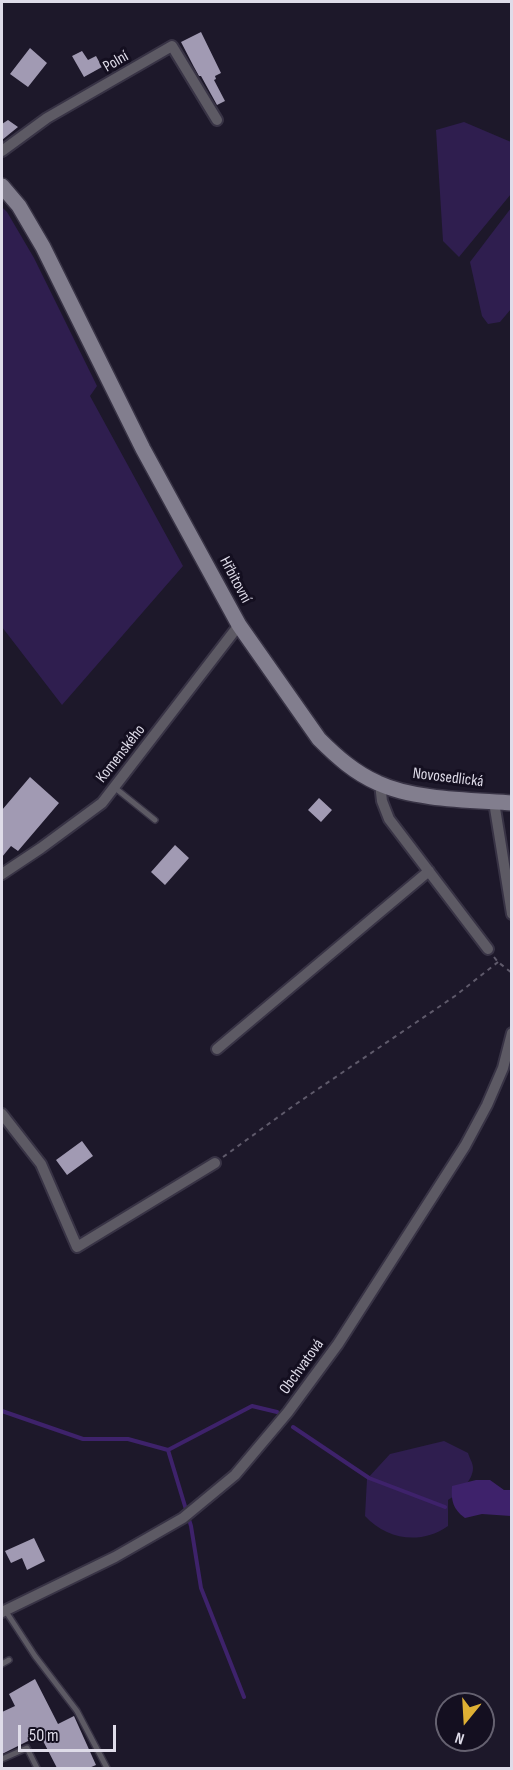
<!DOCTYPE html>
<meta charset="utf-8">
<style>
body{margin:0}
#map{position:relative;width:513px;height:1770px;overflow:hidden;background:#1d182a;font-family:"Sofia Sans Condensed",sans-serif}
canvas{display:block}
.frame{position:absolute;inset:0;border:3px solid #dfdce9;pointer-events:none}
.north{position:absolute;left:435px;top:1692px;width:60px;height:60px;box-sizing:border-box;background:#140f20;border:2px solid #656170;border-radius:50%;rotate:198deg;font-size:16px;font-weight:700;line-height:24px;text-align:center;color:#dfdce9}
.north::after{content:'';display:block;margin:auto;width:21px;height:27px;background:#dfb034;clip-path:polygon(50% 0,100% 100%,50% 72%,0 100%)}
.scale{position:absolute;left:18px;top:1725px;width:98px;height:27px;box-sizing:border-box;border:3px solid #dfdce9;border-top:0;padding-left:8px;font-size:18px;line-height:21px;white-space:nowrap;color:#dfdce9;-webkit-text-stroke:4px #140f20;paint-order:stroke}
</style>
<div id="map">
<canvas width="513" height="1770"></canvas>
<div class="frame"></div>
<div class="north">N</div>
<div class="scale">50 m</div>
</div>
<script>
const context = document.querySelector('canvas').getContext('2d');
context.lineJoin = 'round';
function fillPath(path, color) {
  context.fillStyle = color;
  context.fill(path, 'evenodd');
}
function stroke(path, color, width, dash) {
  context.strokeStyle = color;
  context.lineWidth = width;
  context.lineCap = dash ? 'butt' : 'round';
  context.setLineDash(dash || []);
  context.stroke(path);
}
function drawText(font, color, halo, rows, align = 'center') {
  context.font = font + ' "Sofia Sans Condensed",sans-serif';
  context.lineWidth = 6;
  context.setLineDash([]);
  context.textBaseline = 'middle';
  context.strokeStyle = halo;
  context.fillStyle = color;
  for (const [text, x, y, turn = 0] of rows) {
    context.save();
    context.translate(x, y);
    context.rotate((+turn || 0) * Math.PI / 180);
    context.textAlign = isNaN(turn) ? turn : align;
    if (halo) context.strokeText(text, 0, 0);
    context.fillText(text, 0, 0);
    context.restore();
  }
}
const green = new Path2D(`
 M464,122L511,142V194L459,257L443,241L436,130Z
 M2,207L7,212L34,258L97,386L90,396L183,566L62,705L2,627Z
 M511,208V309L500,322L488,324L482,316L470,262Z
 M444,1441L468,1453C469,1457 473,1463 473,1468C473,1481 458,1494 448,1500V1526C421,1545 387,1540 365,1516L367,1479L390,1454Z`);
const water = new Path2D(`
 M476,1480H490L504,1490H511V1516L482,1514L465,1518C453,1509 451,1501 452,1486Z`);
const stream = new Path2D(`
 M2,1411L83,1439H128L168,1450L252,1406L277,1412
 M293,1427L369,1478L445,1507
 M168,1450L191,1526L201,1588L244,1697`);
const building = new Path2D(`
 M201,32L221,73L215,76L216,79L214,80L225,101L217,105L201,76H199L194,67L181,42Z
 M30,48L47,63L28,87L10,74Z
 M82,51L88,60L96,56L102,67L84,77L72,56Z
 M8,120L18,127L2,140V124Z
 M30,777L59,803L18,851L11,846L2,857V810Z
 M319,798L332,810L321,822L308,810Z
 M175,845L189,858L165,885L151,872Z
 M82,1141L93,1156L67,1175L56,1160Z
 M34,1538L45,1561L27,1570L22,1558L11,1563L5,1551Z
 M35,1679L58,1724L74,1716L96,1765L89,1768H57L40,1735L2,1754V1712L15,1706L9,1694Z`);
const path = new Path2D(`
 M494,957L498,962L512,973
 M223,1157L296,1104L455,996L498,962`);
const lane = new Path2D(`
 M114,787L155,820
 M5,1610L35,1656L77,1711L107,1768
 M2,1664L9,1660
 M2,1759L27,1748L37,1768`);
const street = new Path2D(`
 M2,151L47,118L172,46L217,120
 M380,784L382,801L389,819L488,949
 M494,802L512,914
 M2,874L41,848L102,803L239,625
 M217,1049L429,871
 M2,1114L41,1164L77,1247L215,1163
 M2,1612L115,1557L183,1518L235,1475L288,1412L338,1344L465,1146L487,1105L503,1068L512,1033`);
const secondary = new Path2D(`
 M2,186L19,206L43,247L143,449L239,625L319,739C337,757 355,773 378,783C414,800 472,800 512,803`);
const streetNames = [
 ["Polní",116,62,-30],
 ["Hřbitovní",235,580,62],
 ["Komenského",121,754,-52],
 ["Novosedlická",448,778,7],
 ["Obchvatová",302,1367,-54]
];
fillPath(green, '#2f1e4f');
fillPath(water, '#3e226b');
stroke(stream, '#3e226b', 4);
fillPath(building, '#a19ab3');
stroke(lane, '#383345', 8);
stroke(street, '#383345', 14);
stroke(secondary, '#383345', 18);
stroke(path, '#5f5a6b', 2, [4.5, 4.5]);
stroke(lane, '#5d5a64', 5);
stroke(street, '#5d5a64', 10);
stroke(secondary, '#827e8e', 15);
drawText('16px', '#dfdce9', '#140f20', streetNames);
</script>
